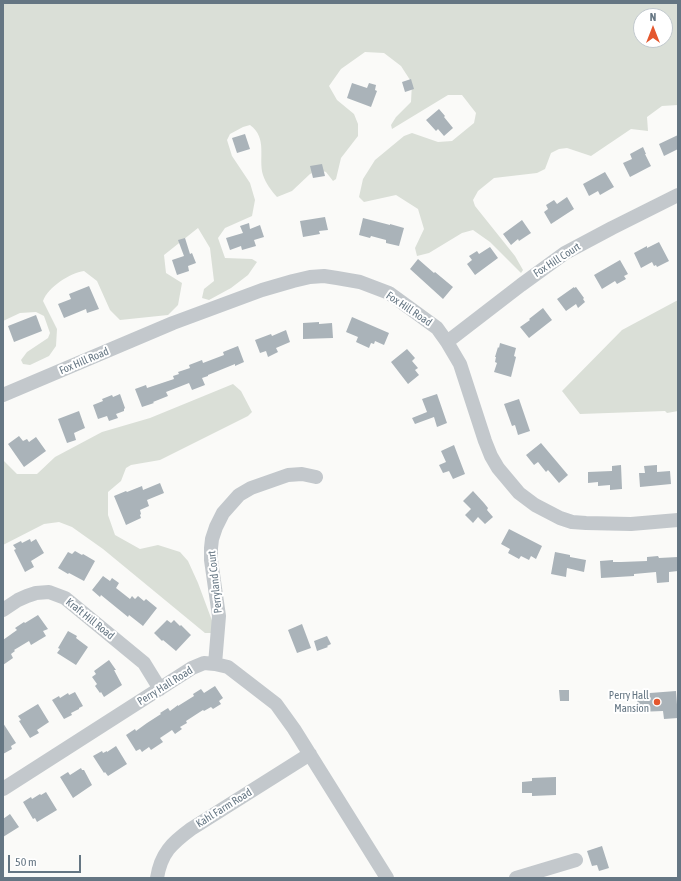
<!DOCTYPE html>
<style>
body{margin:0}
#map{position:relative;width:681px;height:881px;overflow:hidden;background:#fafaf8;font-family:"Asap Condensed",sans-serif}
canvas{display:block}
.frame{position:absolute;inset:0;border:4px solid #657683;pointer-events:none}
.north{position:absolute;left:633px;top:8px;width:40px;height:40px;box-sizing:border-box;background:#fff;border:1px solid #c1c8cd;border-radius:50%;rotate:0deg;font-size:11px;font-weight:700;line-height:16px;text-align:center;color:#657683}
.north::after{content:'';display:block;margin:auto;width:14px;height:18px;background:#e4572e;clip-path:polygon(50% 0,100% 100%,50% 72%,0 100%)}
.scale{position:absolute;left:8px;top:855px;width:73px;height:18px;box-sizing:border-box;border:2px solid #657683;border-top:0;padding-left:5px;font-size:12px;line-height:14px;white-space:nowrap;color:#657683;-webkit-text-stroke:3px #fff;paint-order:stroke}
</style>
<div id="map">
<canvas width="681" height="881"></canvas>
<div class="frame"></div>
<div class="north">N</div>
<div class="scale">50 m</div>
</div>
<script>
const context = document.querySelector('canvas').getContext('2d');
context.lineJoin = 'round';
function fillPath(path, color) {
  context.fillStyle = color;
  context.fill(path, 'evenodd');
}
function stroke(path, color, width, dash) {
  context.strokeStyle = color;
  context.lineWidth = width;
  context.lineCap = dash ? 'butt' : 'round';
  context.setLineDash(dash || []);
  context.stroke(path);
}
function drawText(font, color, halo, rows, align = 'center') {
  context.font = font + ' "Asap Condensed",sans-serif';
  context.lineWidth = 4;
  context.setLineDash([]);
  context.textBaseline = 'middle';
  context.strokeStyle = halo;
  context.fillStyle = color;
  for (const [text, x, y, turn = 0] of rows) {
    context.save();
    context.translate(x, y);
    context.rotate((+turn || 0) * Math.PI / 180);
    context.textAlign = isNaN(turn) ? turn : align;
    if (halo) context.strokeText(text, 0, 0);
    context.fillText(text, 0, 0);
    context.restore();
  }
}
const green = new Path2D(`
 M3,3H678V105L662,106L647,117L648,131L631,129L591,156L567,148L559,149L551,153L545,169L537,173L494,178L478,191L473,200L475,206L515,256L523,270L521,273L490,242L473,230L462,233L429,253L417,256L415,248L424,229L418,209L396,195L364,202L359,197L363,179L375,160L404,136L412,133L438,142L452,141L474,123L476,113L462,95H448L392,129L391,125L396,117L411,102L412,83L401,66L384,53L365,52L341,69L329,86L337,100L354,114L358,124V136L341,158L336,179L333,181L326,172L319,170L310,174L292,191L277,197C271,190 266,184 263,175C258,158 268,138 250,125L243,127L230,134L227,140L232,156L250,183L255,200L252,216L225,228L218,238L225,258L252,259L257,262L248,275L231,288L209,300L202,298L204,289L214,281L210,248L198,228L164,255L166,273L182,283L178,305L168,315L120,320L110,310L97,281L84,271C70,273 48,287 43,301L57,329L56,346L49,356L30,365L23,364L21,360L27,352L48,338L50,333L44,316L36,312L20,313L3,321ZM641,16H665V40H641Z
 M678,300V411L667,413L665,411L580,414L562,391L622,330Z
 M233,384L241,391L252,412L248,416L160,460L131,465L126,468L121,481L108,492V515L115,535L140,549L158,545L180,552L188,561L198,583L214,626L213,633H205L103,549L72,527L59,522L44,524L3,545V460L17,474H37L55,457L102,432L150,418Z`);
const building = new Path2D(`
 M411,79L414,89L405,92L402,82Z
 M352,83L367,88L369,83L376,85L375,90L377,91L371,107L347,98Z
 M439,109L445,116L444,117L453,128L444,136L438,129L436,131L426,120Z
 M245,134L250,149L237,153L232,138Z
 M678,135V149L664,156L659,144Z
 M643,147L646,154H645L651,166L630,177L623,163L632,159L630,154Z
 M322,164L325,176L313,178L310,166Z
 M605,172L614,187L600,195L598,191L589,196L583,184Z
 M567,197L574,209L551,224L544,212L548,209L546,205L554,200L557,204Z
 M325,217L328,230L319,231L320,234L303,237L300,221Z
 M363,218L390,225V224L404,228L399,246L386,243V240L371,236L370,238L359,235Z
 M522,220L531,233L519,241L518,239L511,245L503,234Z
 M249,223L250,229L260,225L264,237L254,240L256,246L242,250L241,246L230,250L226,238L243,233L240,226Z
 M185,238L190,254L192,253L196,263L188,266L189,271L177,275L172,260L184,256L178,240Z
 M659,242L669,261L657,267L656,265L654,266L652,262L641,268L634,253L647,246V248Z
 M490,247L498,258L475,275L467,264L472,260L469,256L477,251L479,254Z
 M418,259L434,273L435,272L453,287L443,299L410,269Z
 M620,260L628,274L624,276L626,279L617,284L615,281L602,289L594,275Z
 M89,286L99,309L87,313L86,309L64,318L58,304L71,299L69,294Z
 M574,287V288L576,287L584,298L583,299L585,302L578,308L576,304L566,311L557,299Z
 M543,308L552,320L529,338L520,327L530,320L529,319Z
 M36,315L42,331L14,342L8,326Z
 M352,317L389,333L384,345L375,341L374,344L371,343L369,348L356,342L358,337L346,332Z
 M319,322V324L332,323L333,338L303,339V323Z
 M286,330L290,342L276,348L278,352L268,357L266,351L260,353L255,340L271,334L272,336Z
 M500,343L516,348L514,356L516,357L511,377L494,372L497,363L495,362L496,357H495L498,347L499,348Z
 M238,346L244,362L235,366V364L208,375V376L202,378L205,385L192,390L189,383L166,392L168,396L153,402L154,403L142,407L135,389L146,385L147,388L174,379L173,376L179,374L178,372L190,368L189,365L202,360L203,363L224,355L223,352Z
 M407,349L415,358L412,361L418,368L415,370L419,375L408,384L391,362Z
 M120,394L125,408L124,409V411L116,414L118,418L109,421L107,416L98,419L93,405L103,401L102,399L112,395L113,397Z
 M437,394L447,423L437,427L434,417L415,424L412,418L427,412L422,399Z
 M519,399L530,431L518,435L515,425L512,426L504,404Z
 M79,411L85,428L74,433L76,440L67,443L58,419Z
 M19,436L23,441L27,439L29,442L36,437L46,451L24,467L8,444Z
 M541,443L568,475L559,483L548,470L546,472L538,462L534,465L526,455Z
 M454,445L465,474L453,479L449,471L443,473L439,465L446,462L441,451Z
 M621,465L622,489L610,490V485L598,486V482L588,483V472L612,471V466Z
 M657,465V472L670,471L671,484L640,487L639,473H645L644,466Z
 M160,483L164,493L147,500L149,506L140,510L141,514L140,515L141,518L126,525L114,496L126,491L127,492L142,486L143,490Z
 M473,491L484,503L488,508L487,510L493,517L485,524L478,517L473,523L465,515L471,509L463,501Z
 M509,529L542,546L536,559L531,556L529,560L521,556L519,559L508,553L510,549L501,544Z
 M30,539L31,542L36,539L44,553L31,561L34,567L25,572L14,550L16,549L13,545L21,541L22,543Z
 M75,551L82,555L83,554L95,561L84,581L69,573L68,574L58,568L68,552L72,554Z
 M555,552L570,555V557L586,560L584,572L567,568L566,577L551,574Z
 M658,556L659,558L678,557V571L669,572V582L657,583L656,572L634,574V576L601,578L600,561L613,560V562H621L647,561V557Z
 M103,576L110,581L112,578L119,583L116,588L130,599L132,596L135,599L138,596L144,601L146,599L157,608L143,626L129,615L128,617L101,595L100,597L92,590Z
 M38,615L48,629L43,631L46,636L31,645L29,641L14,650L15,651L11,654L13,658L3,665V640L17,630L15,628L24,622L25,623Z
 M167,620L171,623L174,620L180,626L181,625L191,635L176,651L163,640L162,641L154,633Z
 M302,624L311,648L297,653L288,630Z
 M68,631L77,636L76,638L88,647L76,665L57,653L60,649L58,648Z
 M327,636L331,644L327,646L328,647L317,651L314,641Z
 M109,660L116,670H114L122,685L104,697L101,692L100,693L95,686L97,684L92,677L96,674L94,671Z
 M215,686L223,698L219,701L221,704L213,709L211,707L204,711L203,710L186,721L187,723L180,727L182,729L175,734L172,730L160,738L163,742L151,750L149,747L142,752L140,749L136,751L126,735L135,729L136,731L147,723L161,714L160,713L168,708L170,711L178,705V706L194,696L193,694L201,689L204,693Z
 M559,690H569V701H560Z
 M676,691L678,718L664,719L663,711L638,712L637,694Z
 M75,692L83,706L79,708V709L71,713L72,715L64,719L52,700L59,696L60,698L68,693L69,695Z
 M38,704L49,722L37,730L39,733L30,738L19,721L21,720L18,716Z
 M3,723L16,743L11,746L12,749L3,754Z
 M116,746L127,764L108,776L105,772L104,773L93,756L102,751L103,753L107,751V752Z
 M81,768L82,770H84L92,785L73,798L60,777L68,772L70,775Z
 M556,777V795L532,796V793H522V782L532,781V778Z
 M46,792L57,810L37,822L35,818L33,819L23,802L31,797L32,799L40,794L41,795Z
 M10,814L19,827L3,837V819Z
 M602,846L609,868L599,871L597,865L592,866L587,851Z`);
const minor = new Path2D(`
 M447,342L521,285L565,253L612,228L678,195
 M3,395L173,323L262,290L293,281L310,277L324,276L337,278L360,282L389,293L437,328L447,342L460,364L485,441L491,456L498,468L519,493L535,505L560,518L572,522L586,523L631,524L678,520
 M3,610L18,600L27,596L36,593L49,592L65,598L144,663L160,689
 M215,664L219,616L211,560V548L212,539L216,527L223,513L239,495L251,488L288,475L302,474L316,477
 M3,789L192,668L204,663L215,664L228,667L276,704L294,729L387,878
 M157,878C161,853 172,843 191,829L310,754
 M516,878L576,860`);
const markers = [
 [657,702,4,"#e4572e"]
];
const streetNames = [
 ["Fox Hill Court",557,260,-33],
 ["Fox Hill Road",409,309,34],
 ["Fox Hill Road",84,361,-23],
 ["Perryland Court",215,582,-96],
 ["Kraft Hill Road",90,619,39],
 ["Perry Hall Road",165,686,-32],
 ["Kahl Farm Road",224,808,-32]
];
const poiNames = [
 ["Perry Hall",649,696],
 ["Mansion",649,709]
];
fillPath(green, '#dadfd7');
fillPath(building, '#aab3b9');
stroke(minor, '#c3c8cc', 14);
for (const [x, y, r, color] of markers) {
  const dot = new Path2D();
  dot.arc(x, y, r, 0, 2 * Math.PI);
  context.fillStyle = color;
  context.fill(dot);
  stroke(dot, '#fff', 1.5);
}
drawText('11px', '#657683', '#fff', streetNames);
drawText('11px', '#657683', '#fff', poiNames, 'right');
</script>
